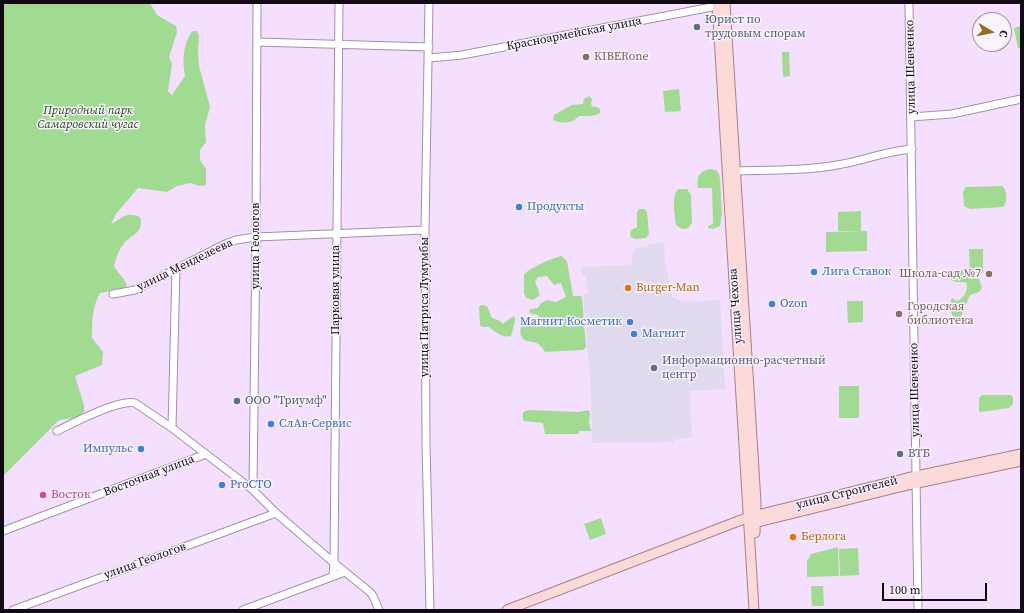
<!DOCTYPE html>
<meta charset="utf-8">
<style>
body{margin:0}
#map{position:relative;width:1024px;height:613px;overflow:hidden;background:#f5dffe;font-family:"Source Serif 4",serif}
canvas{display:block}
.frame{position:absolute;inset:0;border:4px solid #110a14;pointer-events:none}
.north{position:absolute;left:972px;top:12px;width:40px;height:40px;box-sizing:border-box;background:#faf2fe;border:1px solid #9d95a0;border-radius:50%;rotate:99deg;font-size:11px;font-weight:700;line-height:16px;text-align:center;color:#110a14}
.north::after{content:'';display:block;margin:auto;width:14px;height:18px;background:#926e15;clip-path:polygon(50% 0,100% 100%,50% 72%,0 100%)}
.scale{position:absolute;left:882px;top:583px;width:105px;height:18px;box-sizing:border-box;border:2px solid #110a14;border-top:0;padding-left:5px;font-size:12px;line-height:14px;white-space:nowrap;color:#110a14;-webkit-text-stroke:3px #faf2fe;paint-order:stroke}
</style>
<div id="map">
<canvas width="1024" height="613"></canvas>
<div class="frame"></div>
<div class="north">С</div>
<div class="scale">100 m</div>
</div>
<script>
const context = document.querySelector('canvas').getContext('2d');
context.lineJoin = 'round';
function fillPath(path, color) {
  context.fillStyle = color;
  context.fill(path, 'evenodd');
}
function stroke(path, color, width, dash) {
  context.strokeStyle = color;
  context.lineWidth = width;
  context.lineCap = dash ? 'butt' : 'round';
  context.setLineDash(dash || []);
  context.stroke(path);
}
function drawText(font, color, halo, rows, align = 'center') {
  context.font = font + ' "Source Serif 4",serif';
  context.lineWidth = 3;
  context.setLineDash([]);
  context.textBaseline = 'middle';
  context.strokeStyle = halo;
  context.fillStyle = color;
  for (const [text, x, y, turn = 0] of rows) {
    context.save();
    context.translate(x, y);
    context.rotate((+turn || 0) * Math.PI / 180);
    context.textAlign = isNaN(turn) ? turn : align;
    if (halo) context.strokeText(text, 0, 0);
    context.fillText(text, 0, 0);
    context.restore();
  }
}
const commercial = new Path2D(`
 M664,242L665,263L672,297L683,302L720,300L725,389L690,391L692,437L674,440V442L592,443L591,390L583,294H588L586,275H582L581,267L632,265V255L636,248L647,247L649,244Z`);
const green = new Path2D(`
 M3,3H150L157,15L176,26L177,32L169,57L172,64L168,91L172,95L185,76C182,59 183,46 192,31H197L199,36L198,50L199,66L210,107L205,125L206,142L200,150V160L206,169V185L200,186L190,183L177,186L167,192L138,188L116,214L111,224C123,218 126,211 140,217C145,234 130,234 123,245C118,251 116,259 114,266C118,274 125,278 127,286L123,289L100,293C92,307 92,323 92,338L103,352L102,365L75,376L84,405V412L74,418L59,420L3,476Z
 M1021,26V47L1018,48L1014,28Z
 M782,52H789L790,76L783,77Z
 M679,89L681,111L665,112L663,91Z
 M589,96L592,99L591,104L592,106L599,108L600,110V113C594,117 588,116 581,116C578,116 576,119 573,121C567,123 558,123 553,120L554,115L572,105L583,104L584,99Z
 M710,169L716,170L719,174L720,179L722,214L720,226L713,229L708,228V226L713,224L712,188H698C696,177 699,171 710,169Z
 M1002,186C1007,190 1008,202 1003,207L970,209L964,206L963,192L966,187Z
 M678,189H687L691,195L692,223L688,228L682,229L676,225C675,215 671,197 678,189Z
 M639,209H644L647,212L649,234L646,238L635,239L631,237L630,234L631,230L637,227V213Z
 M861,211V231H838V212Z
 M867,231V251L826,252V232Z
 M969,249H983V272L970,273L978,276L982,288L979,292L970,295L961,316L957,319C949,316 951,307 951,300L952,298L957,301C965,297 967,292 967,284L964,282H958L952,281L950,276L953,270H962L970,273Z
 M561,256L563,257L567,261L573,296H580L582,297L586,347L583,350L545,352C543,349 540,344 536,343C533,341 530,342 527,341C518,338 520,327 523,321C528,319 535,320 539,317L538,315L532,314L529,312L530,309L538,308L540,304L547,300L556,302L566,297L561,283L554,285L547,276L538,277L535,281L540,295L533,300L526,298L524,293V275C527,269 553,258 561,256Z
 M847,301H863V322L848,323Z
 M481,305L487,306L492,318L500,321L503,324L513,316L515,318V321L511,336C501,338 496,332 489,327H482L480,325L479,307Z
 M839,386H859V418H839Z
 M982,395H1010L1013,397V404L1009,408L980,412L979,411V398Z
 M530,410L578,412L589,410L590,414L589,422L591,431H579V434H545L543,423L523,421V413L525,411Z
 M601,518L606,534L590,540L584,524Z
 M838,547L839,576L807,577V561L811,554Z
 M858,548L859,575L840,576L839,549Z
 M811,586H823L824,606H812Z`);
const minor = new Path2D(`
 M429,3L425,230L426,444L430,610
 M909,3L918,610
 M257,42L429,47
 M429,58L462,55L717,6
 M911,117L952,114L1021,99
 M735,171C769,170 804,171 837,165C863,161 885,151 912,149
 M113,294L135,290L223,245L236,240L256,237L425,230
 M172,428L176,269
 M57,431C73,423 119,399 135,403L172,428L253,490L276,513L334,563L370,592L373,596L379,610
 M253,490L256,237L257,3
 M3,531L206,454
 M333,576L334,563L339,3
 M13,610L276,513
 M243,610L345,572`);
const major = new Path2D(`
 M717,3L754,610
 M725,3L756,502L755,533
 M750,524L908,485L1021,461
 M507,610L749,517L907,478L1021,454`);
const markers = [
 [697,27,4,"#5c6f8a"],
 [586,57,4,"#8d6e63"],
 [519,207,4,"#3f7fe0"],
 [814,272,4,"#3f7fe0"],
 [989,274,4,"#8d6e63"],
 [628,288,4,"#e8710a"],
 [772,304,4,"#3f7fe0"],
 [899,314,4,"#8d6e63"],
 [630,322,4,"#3f7fe0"],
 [634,334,4,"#3f7fe0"],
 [654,368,4,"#5c6f8a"],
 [237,401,4,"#5c6f8a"],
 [271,424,4,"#3f7fe0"],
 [141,449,4,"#3f7fe0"],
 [900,454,4,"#5c6f8a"],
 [222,485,4,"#3f7fe0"],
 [43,495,4,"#d1479c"],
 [793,537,4,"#e8710a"]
];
const serviceNames = [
 ["Юрист по",705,20],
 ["трудовым спорам",705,34],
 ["Информационно-расчетный",662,361],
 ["центр",662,375],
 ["ООО \"Триумф\"",245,401],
 ["ВТБ",908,454]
];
const streetNames = [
 ["Красноармейская улица",574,34,-11],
 ["улица Шевченко",911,67,-91],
 ["улица Геологов",256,246,-90],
 ["улица Менделеева",185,265,-26],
 ["Парковая улица",336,290,-90],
 ["улица Чехова",736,306,-94],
 ["улица Патриса Лумумбы",425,307,-90],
 ["улица Шевченко",915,390,-91],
 ["Восточная улица",149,476,-21],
 ["улица Строителей",847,493,-14],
 ["улица Геологов",145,561,-20]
];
const educationNames = [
 ["KIBERone",594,57],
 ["Школа-сад №7",981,274,"right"],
 ["Городская",907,307],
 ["библиотека",907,321]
];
const parkNames = [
 ["Природный парк",88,111],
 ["Самаровский чугас",88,125]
];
const shopNames = [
 ["Продукты",527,207],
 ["Лига Ставок",822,272],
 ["Ozon",780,304],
 ["Магнит Косметик",622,322,"right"],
 ["Магнит",642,334],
 ["СлАв-Сервис",279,424],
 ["Импульс",133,449,"right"],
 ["ProСТО",230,485]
];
const foodNames = [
 ["Burger-Man",636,288],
 ["Берлога",801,537]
];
const hotelNames = [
 ["Восток",51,495]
];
fillPath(commercial, '#e1daef');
fillPath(green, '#a1db91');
stroke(minor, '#a38fac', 9);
stroke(major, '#a88184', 11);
stroke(minor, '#fff', 7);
stroke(major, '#fbdad9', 9);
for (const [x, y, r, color] of markers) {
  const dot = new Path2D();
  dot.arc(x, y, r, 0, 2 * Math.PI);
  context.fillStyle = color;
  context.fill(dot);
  stroke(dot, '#faf2fe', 1.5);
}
drawText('12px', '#4e5e75', '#faf2fe', serviceNames, 'left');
drawText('12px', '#110a14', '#faf2fe', streetNames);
drawText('12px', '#785e54', '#faf2fe', educationNames, 'left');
drawText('italic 12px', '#224815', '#faf2fe', parkNames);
drawText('12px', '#366cbe', '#faf2fe', shopNames, 'left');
drawText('12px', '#c56008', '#faf2fe', foodNames, 'left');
drawText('12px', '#b23c85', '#faf2fe', hotelNames, 'left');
</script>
